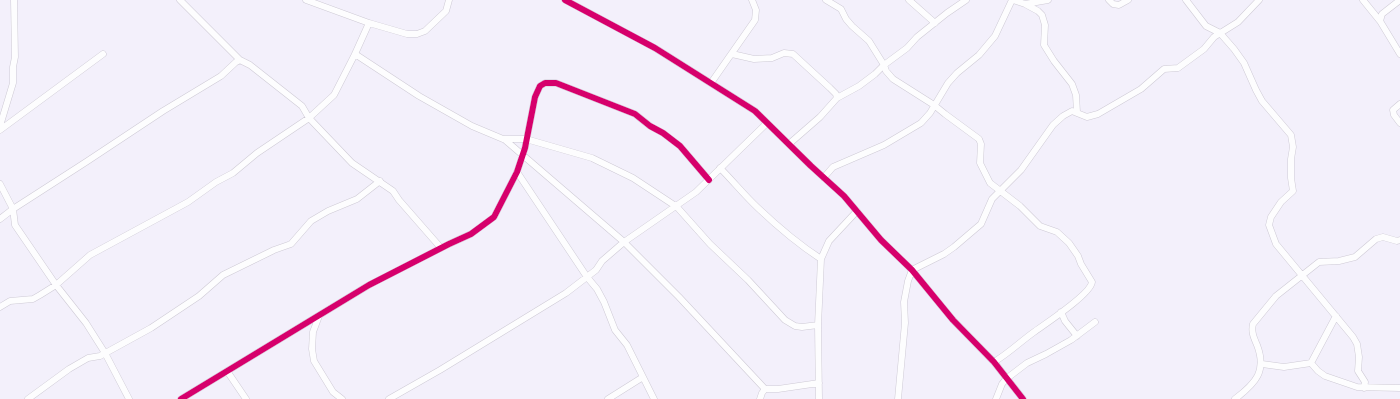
<!DOCTYPE html>
<style>
body{margin:0}
canvas{display:block;background:#f3f0fb}
</style>
<canvas width="1400" height="399"></canvas>
<script>
const context = document.querySelector('canvas').getContext('2d');
context.lineJoin = 'round';
function stroke(path, color, width, dash) {
  context.strokeStyle = color;
  context.lineWidth = width;
  context.lineCap = dash ? 'butt' : 'round';
  context.setLineDash(dash || []);
  context.stroke(path);
}
const minor = new Path2D(`
 M180,0L240,60
 M306,0L369,23L407,34H417L425,31L446,11L449,0
 M565,0L655,48L755,111L811,166L844,196L881,240L912,270L953,320L994,362L1023,399
 M826,0L841,9L846,19L852,26L869,41L884,65L886,71L893,79L934,105L945,114L979,139L981,144L980,163L990,183L1020,206L1040,226L1057,232L1069,243L1078,256L1081,264L1092,282C1091,294 1045,324 1034,332C1020,342 1009,353 994,362
 M909,0L935,23
 M1013,0L1025,4L1048,0
 M1109,0L1113,4L1119,5L1128,0
 M1186,0L1206,26L1220,33L1234,49L1244,63L1256,90L1262,101L1291,135L1293,147L1291,159V178L1293,191L1281,202L1271,217L1269,225L1276,244L1353,337L1357,344L1359,357L1358,371L1365,382L1364,388
 M1363,0L1380,21
 M1400,0L1382,14L1380,21L1400,54
 M1025,4L1038,11L1042,15L1045,25L1044,45L1054,61L1072,84L1076,95L1077,112
 M355,54L419,96L472,126L503,139H526L592,158L633,178L677,207L710,244L748,280L785,320L795,326L802,327L818,325
 M732,54L754,59L772,58L784,53L793,54L830,88L836,94L837,98
 M711,83L755,20L756,10L752,0
 M1400,104L1393,110L1394,115L1400,123
 M0,126L13,83V67L15,57L14,0
 M0,130L103,54
 M504,139L624,242L679,297L765,389
 M789,144L820,117L837,98L859,86L875,74L884,65L907,48L917,37L947,13L966,0
 M720,168C733,181 745,196 758,208C778,227 798,244 821,259
 M517,172L587,277L597,289L604,302L615,330L627,345L654,399
 M824,178L826,175L833,167L884,145L921,123L930,113L948,83L957,73L979,55L995,36L1012,0
 M0,184L13,209L15,225L56,285L86,323L105,353L129,399
 M0,219L13,209L86,162L163,111L221,76L236,62L240,60L250,65L302,106L309,118L352,163L393,191L399,200L441,248
 M0,307L10,301L33,299L40,295L56,285L90,255L188,202L216,182L233,173L257,153L309,118L334,95L355,54L369,23
 M1061,312L1065,321L1077,336
 M319,316L313,332L312,349L314,361L333,392L342,399
 M1311,363L1336,316
 M1262,364L1284,367L1311,363L1318,371L1325,376L1357,387L1400,388
 M227,371L246,399
 M28,399L69,369L88,358L100,356L151,328L199,296L223,275L274,250L291,244L311,221L328,211L357,199L380,181
 M181,399L369,285L449,244L471,234L494,217L517,172L525,148L535,97L540,86L545,83H556L635,114L650,126L663,133L680,146L709,180
 M389,399L440,370L566,293L596,270L602,261L624,242L696,192L767,123
 M608,399L643,377
 M760,399L762,393L765,389H778L819,383
 M819,399L818,325L821,259L829,241L857,211
 M898,399L905,323L904,302L908,281L912,270L944,254L954,247L981,224L992,199L1021,170L1053,125L1063,116L1072,111L1087,117L1098,114L1141,89L1164,69L1178,68L1204,49L1214,37L1238,22L1259,0
 M996,399L1002,384L1006,379L1027,363L1046,354L1071,340L1095,322
 M1235,399C1256,383 1267,371 1257,345C1254,338 1251,332 1253,324L1276,296L1319,262L1339,261L1355,257L1376,239L1383,237L1397,241L1400,240`);
const cycleway = new Path2D(`
 M565,0L655,48L755,111L811,166L844,196L881,240L912,270L953,320L994,362L1023,399
 M181,399L369,285L449,244L471,234L494,217L517,172L525,148L535,97L540,86L545,83H556L635,114L650,126L663,133L680,146L709,180`);
stroke(minor, '#cecad5', 7);
stroke(minor, '#fdfdfe', 6);
stroke(cycleway, '#d6006c', 6);
</script>
